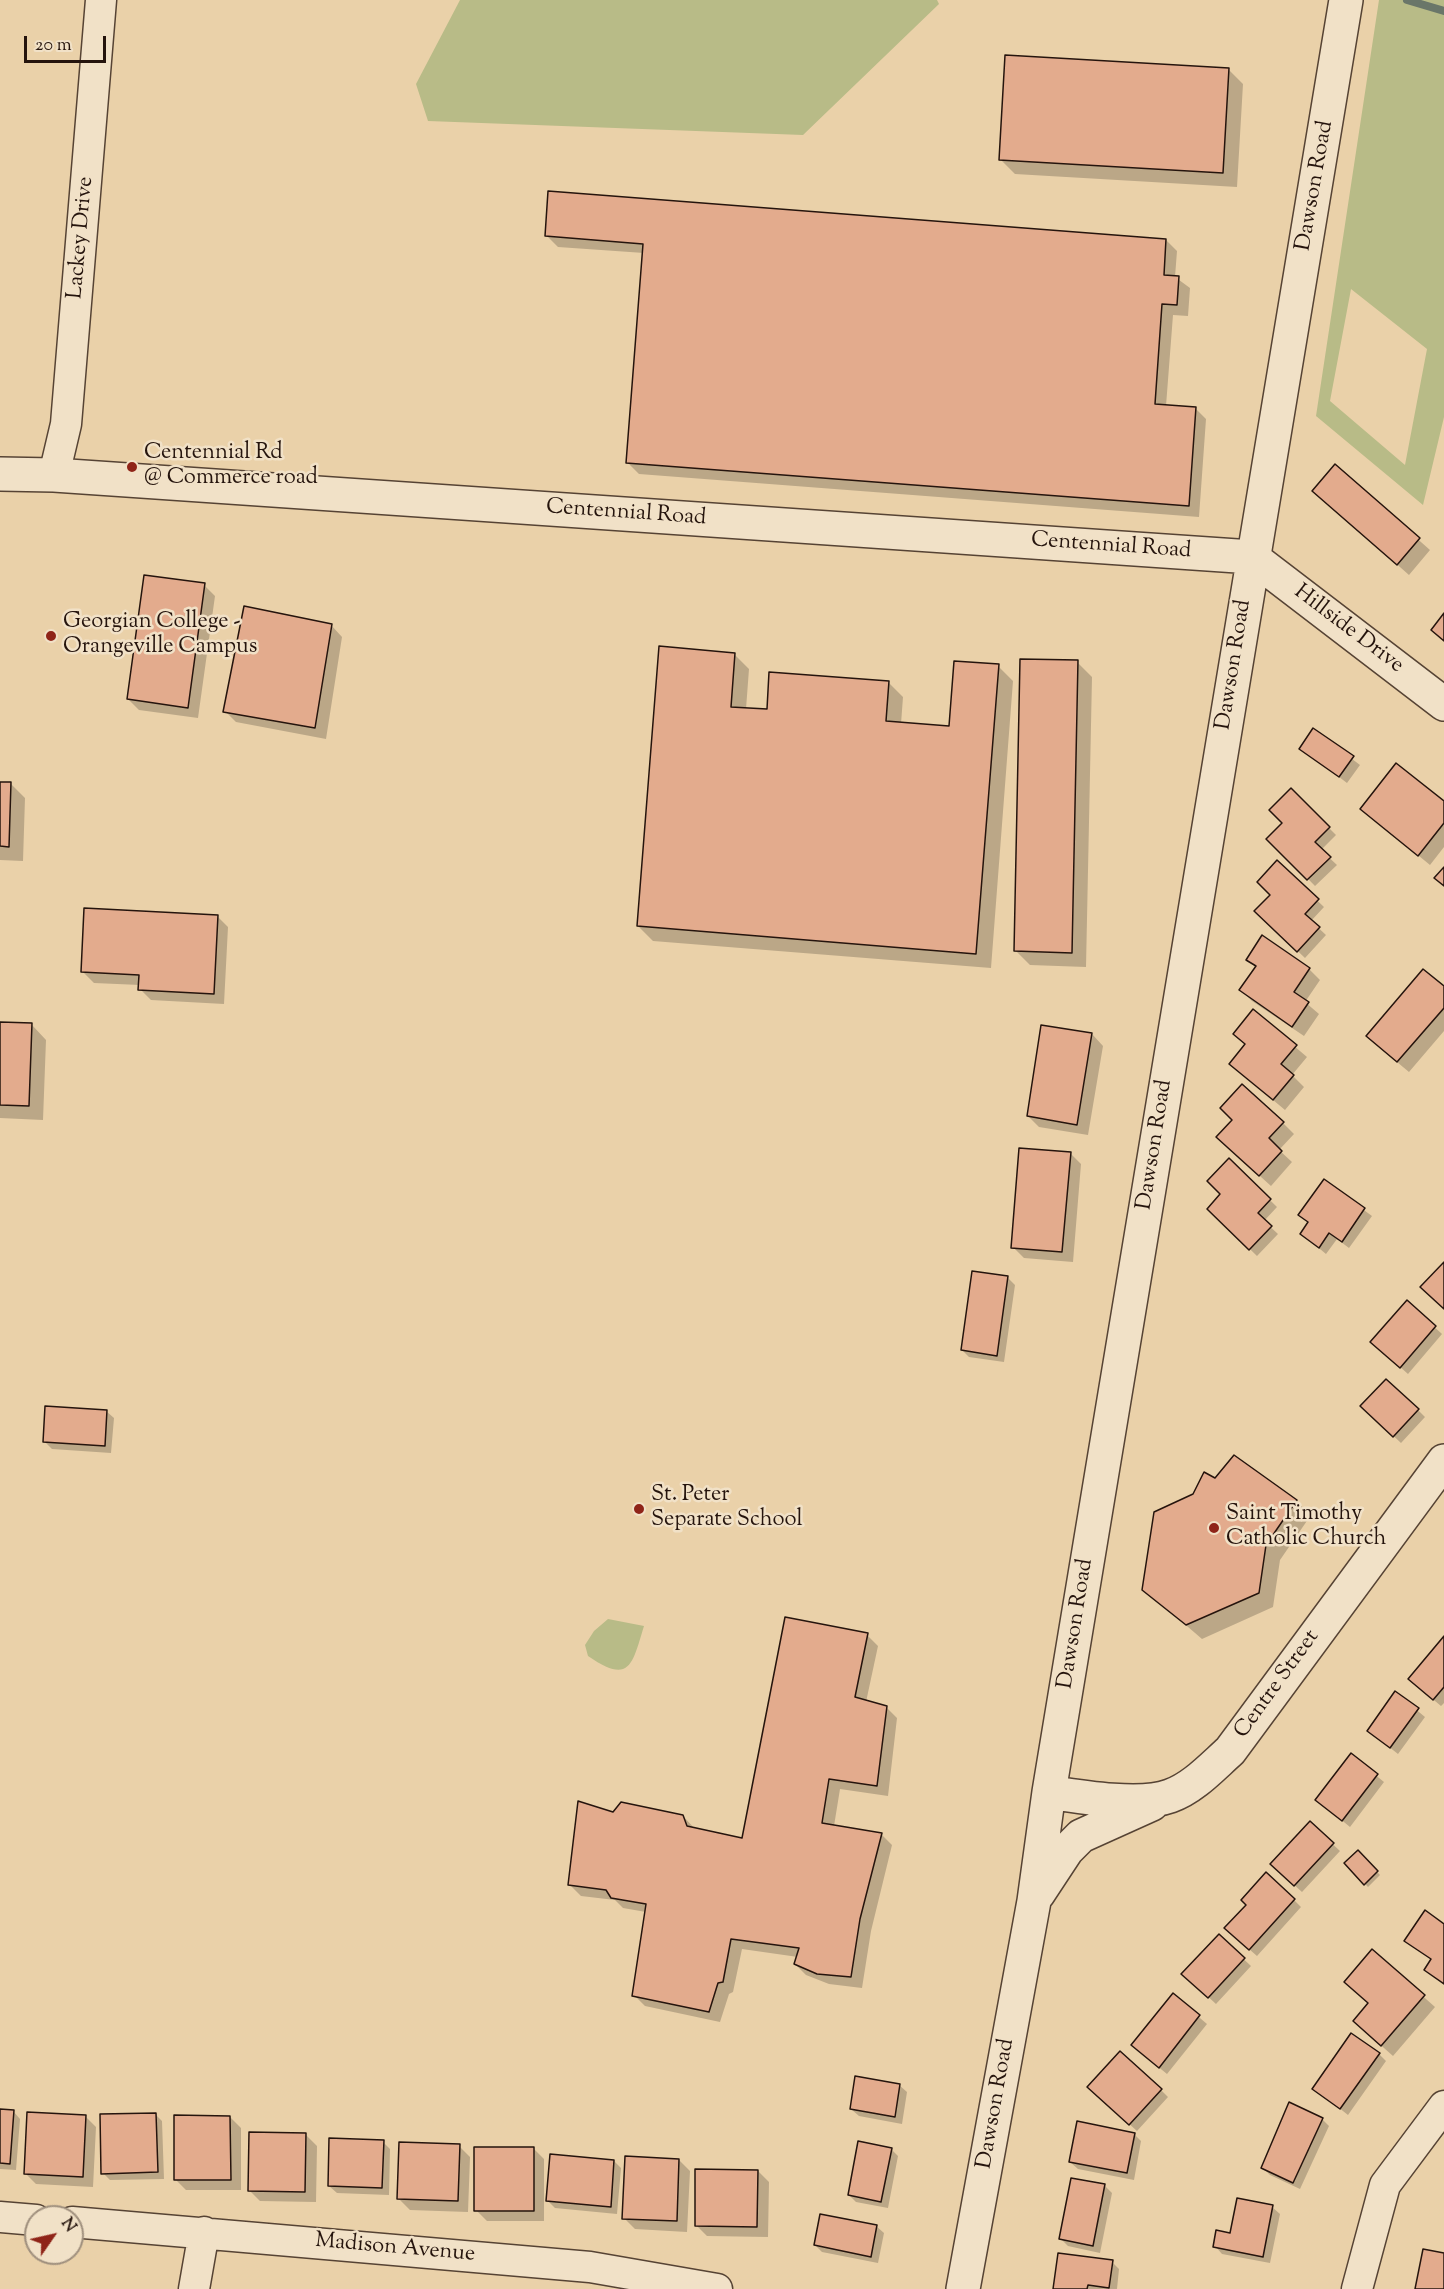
<!DOCTYPE html>
<style>
body{margin:0}
#map{position:relative;width:1444px;height:2289px;overflow:hidden;background:#ead1a9;font-family:"Sorts Mill Goudy",serif}
canvas{display:block}
.north{position:absolute;left:24px;top:2205px;width:60px;height:60px;box-sizing:border-box;background:#f1e1c7;border:2px solid #9f8f7d;border-radius:50%;rotate:56deg;font-size:16px;font-weight:700;line-height:24px;text-align:center;color:#25140d}
.north::after{content:'';display:block;margin:auto;width:21px;height:27px;background:#8f2418;clip-path:polygon(50% 0,100% 100%,50% 72%,0 100%)}
.scale{position:absolute;left:24px;top:36px;width:82px;height:27px;box-sizing:border-box;border:3px solid #25140d;border-top:0;padding-left:8px;font-size:18px;line-height:21px;white-space:nowrap;color:#25140d;-webkit-text-stroke:4px #f1e1c7;paint-order:stroke}
</style>
<div id="map">
<canvas width="1444" height="2289"></canvas>
<div class="north">N</div>
<div class="scale">20 m</div>
</div>
<script>
const context = document.querySelector('canvas').getContext('2d');
context.lineJoin = 'round';
function fillPath(path, color) {
  context.fillStyle = color;
  context.fill(path, 'evenodd');
}
function stroke(path, color, width, dash) {
  context.strokeStyle = color;
  context.lineWidth = width;
  context.lineCap = dash ? 'butt' : 'round';
  context.setLineDash(dash || []);
  context.stroke(path);
}
function drawText(font, color, halo, rows, align = 'center') {
  context.font = font + ' "Sorts Mill Goudy",serif';
  context.lineWidth = 5;
  context.setLineDash([]);
  context.textBaseline = 'middle';
  context.strokeStyle = halo;
  context.fillStyle = color;
  for (const [text, x, y, turn = 0] of rows) {
    context.save();
    context.translate(x, y);
    context.rotate((+turn || 0) * Math.PI / 180);
    context.textAlign = isNaN(turn) ? turn : align;
    if (halo) context.strokeText(text, 0, 0);
    context.fillText(text, 0, 0);
    context.restore();
  }
}
const green = new Path2D(`
 M460,0H937L939,4L803,135L428,121L416,84Z
 M1379,0H1444V417L1423,505L1316,416ZM1351,289L1427,349L1405,465L1330,401Z
 M608,1619L644,1626C632,1665 630,1685 588,1656L585,1645L594,1631Z`);
const shadow = new Path2D(`
 M1228,69L1243,84L1237,187L1015,174L1001,160Z
 M547,236L1166,240L1177,251L1175,277L1190,288L1188,316L1173,315L1166,406L1195,408L1206,419L1199,517L639,474L628,463L644,253L558,247Z
 M1335,466L1430,550L1409,575L1314,491Z
 M204,585L215,596L198,718L139,710L128,699Z
 M331,625L342,637L326,739L236,722L225,711Z
 M734,654L749,669L746,709L768,711L889,683L903,697L901,724L950,728L998,666L1013,681L991,968L653,941L638,926Z
 M1077,662L1092,677L1086,967L1030,965L1016,951Z
 M1314,730L1360,765L1347,783L1301,748Z
 M0,783L11,784L25,798L23,861L0,860Z
 M1291,790L1336,835L1321,850L1337,865L1315,886L1269,839L1284,823Z
 M1444,803V847L1430,865L1362,809Z
 M1277,862L1324,907L1311,921L1326,935L1305,958L1256,911L1272,895Z
 M217,916L228,927L224,1004L151,1000L140,989V985L94,983L83,972Z
 M1248,959L1309,969L1320,980L1305,1002L1319,1014L1304,1036L1252,1001L1241,990L1256,968Z
 M1444,988V1031L1409,1072L1379,1047Z
 M1253,1011L1307,1057L1292,1075L1304,1087L1285,1110L1242,1074Z
 M0,1024L32,1025L46,1040L43,1120L0,1118Z
 M1043,1026L1092,1034L1103,1046L1088,1135L1039,1127L1028,1116Z
 M1234,1121L1283,1123L1294,1134L1279,1150L1292,1162L1271,1186L1229,1148Z
 M1070,1153L1081,1164L1073,1262L1024,1258L1013,1247Z
 M1229,1160L1277,1207L1264,1221L1278,1234L1257,1256L1209,1209L1222,1194Z
 M1324,1181L1372,1216L1349,1248L1337,1239L1326,1254L1302,1234L1309,1223L1300,1215Z
 M1008,1278L1015,1285L1004,1362L969,1357L962,1350Z
 M1407,1302L1442,1334L1408,1374L1379,1348Z
 M1362,1406L1418,1410L1425,1417L1401,1443Z
 M106,1411L114,1418L111,1453L52,1449L45,1442Z
 M1215,1479L1296,1501L1311,1515L1280,1560L1273,1607L1202,1639L1144,1589L1194,1495Z
 M867,1635L878,1646L866,1702L886,1707L897,1718L888,1796L840,1789L834,1826L881,1834L892,1845L871,1931L862,1988L829,1984L806,1975L795,1964L798,1957L742,1949L733,1992L729,1994L720,2022L645,2006L634,1995L646,1912L623,1908L615,1900L581,1896L570,1885L614,1814L683,1816L695,1829L743,1840Z
 M1444,1638V1703L1441,1706L1417,1686Z
 M1396,1693L1425,1717L1398,1754L1369,1731Z
 M1351,1755L1384,1782L1350,1827L1317,1800Z
 M1310,1823L1340,1851L1302,1892L1279,1871Z
 M1358,1852L1380,1875L1368,1887L1346,1863Z
 M1294,1900L1301,1907L1257,1956L1233,1935Z
 M1444,1925V1985L1426,1970L1432,1960L1406,1940Z
 M1219,1936L1251,1966L1216,2004L1191,1981Z
 M1372,1951L1435,2007L1393,2056L1366,2032Z
 M1173,1995L1207,2024L1167,2074L1140,2052Z
 M1379,2054L1386,2061L1348,2115L1314,2088Z
 M899,2085L907,2092L902,2124L859,2116L851,2109Z
 M1161,2090L1168,2097L1137,2131L1096,2094Z
 M0,2110L13,2111L20,2119L16,2170L0,2169Z
 M155,2114L162,2121L164,2179L110,2180L103,2173Z
 M85,2116L96,2127L93,2187L36,2184L25,2173Z
 M230,2117L241,2128V2190H186L175,2179Z
 M1322,2119L1329,2126L1300,2189L1270,2175L1263,2168Z
 M1134,2134L1141,2141L1134,2180L1078,2169L1070,2162Z
 M306,2135L317,2146L316,2202L260,2201L249,2190Z
 M383,2142L390,2149L389,2195L337,2193L329,2186Z
 M459,2146L470,2157L468,2212L410,2210L399,2199Z
 M533,2148L544,2159V2221H487L476,2210Z
 M891,2149L898,2156L888,2208L856,2202L849,2195Z
 M679,2160L690,2171L687,2232L635,2229L624,2218Z
 M614,2161L621,2168L617,2214L555,2208L548,2201Z
 M758,2171L769,2182L768,2237L707,2236L696,2225Z
 M1105,2186L1112,2193L1100,2253L1068,2246L1061,2239Z
 M1272,2207L1280,2214L1270,2263L1222,2254L1215,2246Z
 M876,2226L884,2233L878,2263L822,2252L815,2245Z
 M1112,2262L1119,2269L1117,2289H1055Z`);
const stream = new Path2D(`
 M1407,0L1444,11`);
const building = new Path2D(`
 M1005,55L1229,68L1223,173L999,160Z
 M548,191L1166,239L1164,275L1179,276L1177,305L1162,304L1155,404L1196,407L1189,506L626,463L643,244L545,236Z
 M1335,464L1420,538L1397,565L1312,491Z
 M144,575L205,583L188,708L127,699Z
 M244,606L332,624L315,728L223,712Z
 M1444,613V641L1431,630Z
 M659,646L735,653L731,707L767,709L769,672L889,681L886,721L949,726L954,661L999,664L976,954L637,926Z
 M1020,659L1078,660L1072,953L1014,951Z
 M1313,728L1354,756L1339,777L1299,749Z
 M1396,763L1444,801V823L1418,856L1360,809Z
 M0,782H11L9,847L0,846Z
 M1291,788L1330,827L1315,842L1331,857L1307,880L1266,839L1282,823L1269,810Z
 M1277,860L1319,899L1305,914L1320,927L1297,952L1254,911L1270,895L1257,882Z
 M1444,867V886L1434,878Z
 M84,908L218,915L214,994L138,990L139,975L81,972Z
 M1262,935L1310,968L1294,992L1309,1002L1292,1027L1239,990L1256,966L1246,960Z
 M1423,969L1444,986V1008L1397,1062L1366,1036Z
 M1253,1009L1297,1045L1281,1064L1294,1075L1273,1100L1229,1064L1245,1044L1233,1034Z
 M0,1022L32,1023L29,1106L0,1105Z
 M1041,1025L1092,1033L1077,1125L1027,1116Z
 M1242,1084L1284,1122L1269,1138L1282,1151L1259,1176L1216,1137L1232,1120L1220,1108Z
 M1019,1148L1071,1152L1062,1252L1011,1248Z
 M1229,1158L1271,1199L1258,1213L1272,1226L1249,1250L1207,1209L1220,1194L1207,1181Z
 M1324,1179L1365,1208L1342,1242L1329,1233L1319,1248L1300,1234L1308,1222L1298,1215Z
 M1444,1262V1309L1420,1287Z
 M972,1271L1008,1276L997,1356L961,1350Z
 M1407,1300L1436,1326L1400,1368L1370,1342Z
 M1386,1379L1419,1409L1393,1437L1360,1406Z
 M45,1406L107,1410L105,1446L43,1442Z
 M1234,1455L1297,1500L1266,1545L1259,1593L1186,1625L1142,1590L1154,1512L1193,1494L1204,1472L1215,1478Z
 M785,1617L868,1633L855,1697L887,1706L877,1786L829,1779L822,1823L882,1833L860,1919L851,1977L817,1974L794,1964L799,1948L731,1939L723,1982L718,1983L709,2012L632,1996L646,1904L611,1898L606,1890L568,1885L578,1801L613,1812L621,1802L683,1815L687,1826L742,1838Z
 M1444,1636V1687L1433,1700L1408,1679Z
 M1395,1691L1419,1708L1390,1748L1367,1731Z
 M1351,1753L1378,1774L1342,1821L1315,1800Z
 M1310,1821L1334,1843L1294,1886L1270,1864Z
 M1358,1850L1378,1871L1364,1885L1344,1863Z
 M1266,1872L1295,1899L1249,1950L1224,1928L1246,1905L1241,1900Z
 M1425,1910L1444,1924V1984L1424,1970L1431,1959L1404,1941Z
 M1219,1934L1245,1958L1208,1998L1181,1974Z
 M1372,1949L1425,1995L1381,2046L1353,2021L1368,2003L1344,1982Z
 M1173,1993L1200,2015L1159,2068L1131,2045Z
 M1351,2033L1380,2053L1340,2109L1312,2089Z
 M1120,2051L1162,2089L1129,2125L1087,2087Z
 M855,2076L900,2084L895,2117L850,2109Z
 M1289,2102L1323,2118L1293,2183L1261,2168Z
 M0,2109L14,2110L10,2164L0,2163Z
 M27,2112L86,2115L83,2177L24,2174Z
 M156,2113L158,2172L101,2174L100,2114Z
 M174,2115L230,2116L231,2180H174Z
 M1077,2121L1135,2133L1127,2173L1069,2162Z
 M249,2132L306,2133L305,2192L248,2191Z
 M329,2138L384,2140L382,2188L328,2186Z
 M858,2141L892,2148L881,2202L848,2195Z
 M399,2142L460,2144L458,2201L397,2199Z
 M474,2147H534V2211H474Z
 M550,2154L614,2160L611,2207L546,2201Z
 M625,2156L679,2159L677,2221L622,2219Z
 M695,2169L758,2170L757,2227L695,2226Z
 M1071,2178L1105,2184L1093,2246L1059,2239Z
 M1237,2198L1273,2205L1263,2257L1213,2247L1216,2230L1230,2233Z
 M820,2214L877,2225L871,2257L814,2245Z
 M1423,2249L1444,2253V2289H1415Z
 M1058,2253L1113,2260L1109,2288L1088,2285L1087,2289H1053Z`);
const minor = new Path2D(`
 M54,475L66,424L101,0
 M0,2217L36,2220
 M72,2222L590,2267L717,2289
 M194,2289L204,2232
 M1357,2289L1385,2185L1444,2106`);
const tertiary = new Path2D(`
 M0,474L54,475L1252,557
 M1252,557L1444,704
 M1049,1792C1081,1797 1140,1807 1170,1796C1193,1788 1212,1767 1230,1751L1444,1461
 M1038,1894L1067,1850L1081,1836L1152,1804
 M963,2289L1034,1901L1049,1792L1346,0`);
const markers = [
 [132,467,6,"#8f2418"],
 [51,636,6,"#8f2418"],
 [639,1509,6,"#8f2418"],
 [1214,1528,6,"#8f2418"]
];
const streetNames = [
 ["Dawson Road",1316,186,-80],
 ["Lackey Drive",82,238,-85],
 ["Centennial Road",626,514,4],
 ["Centennial Road",1111,547,4],
 ["Hillside Drive",1348,630,37],
 ["Dawson Road",1235,665,-81],
 ["Dawson Road",1156,1145,-81],
 ["Dawson Road",1077,1624,-81],
 ["Centre Street",1278,1685,-54],
 ["Dawson Road",997,2104,-80],
 ["Madison Avenue",395,2249,5]
];
const poiNames = [
 ["Centennial Rd",144,454],
 ["@ Commerce road",144,479],
 ["Georgian College -",63,623],
 ["Orangeville Campus",63,648],
 ["St. Peter",651,1496],
 ["Separate School",651,1521],
 ["Saint Timothy",1226,1515],
 ["Catholic Church",1226,1540]
];
fillPath(green, '#b8bb87');
fillPath(shadow, '#0003');
stroke(stream, '#6a7669', 8);
fillPath(building, '#e3ab8d');
stroke(building, '#25140d', 1.5);
stroke(minor, '#564334', 33);
stroke(tertiary, '#564334', 36);
stroke(minor, '#f1e1c7', 30);
stroke(tertiary, '#f1e1c7', 33);
for (const [x, y, r, color] of markers) {
  const dot = new Path2D();
  dot.arc(x, y, r, 0, 2 * Math.PI);
  context.fillStyle = color;
  context.fill(dot);
  stroke(dot, '#f1e1c7', 2);
}
drawText('22px', '#25140d', '#f1e1c7', streetNames);
drawText('22px', '#25140d', '#f1e1c7', poiNames, 'left');
</script>
